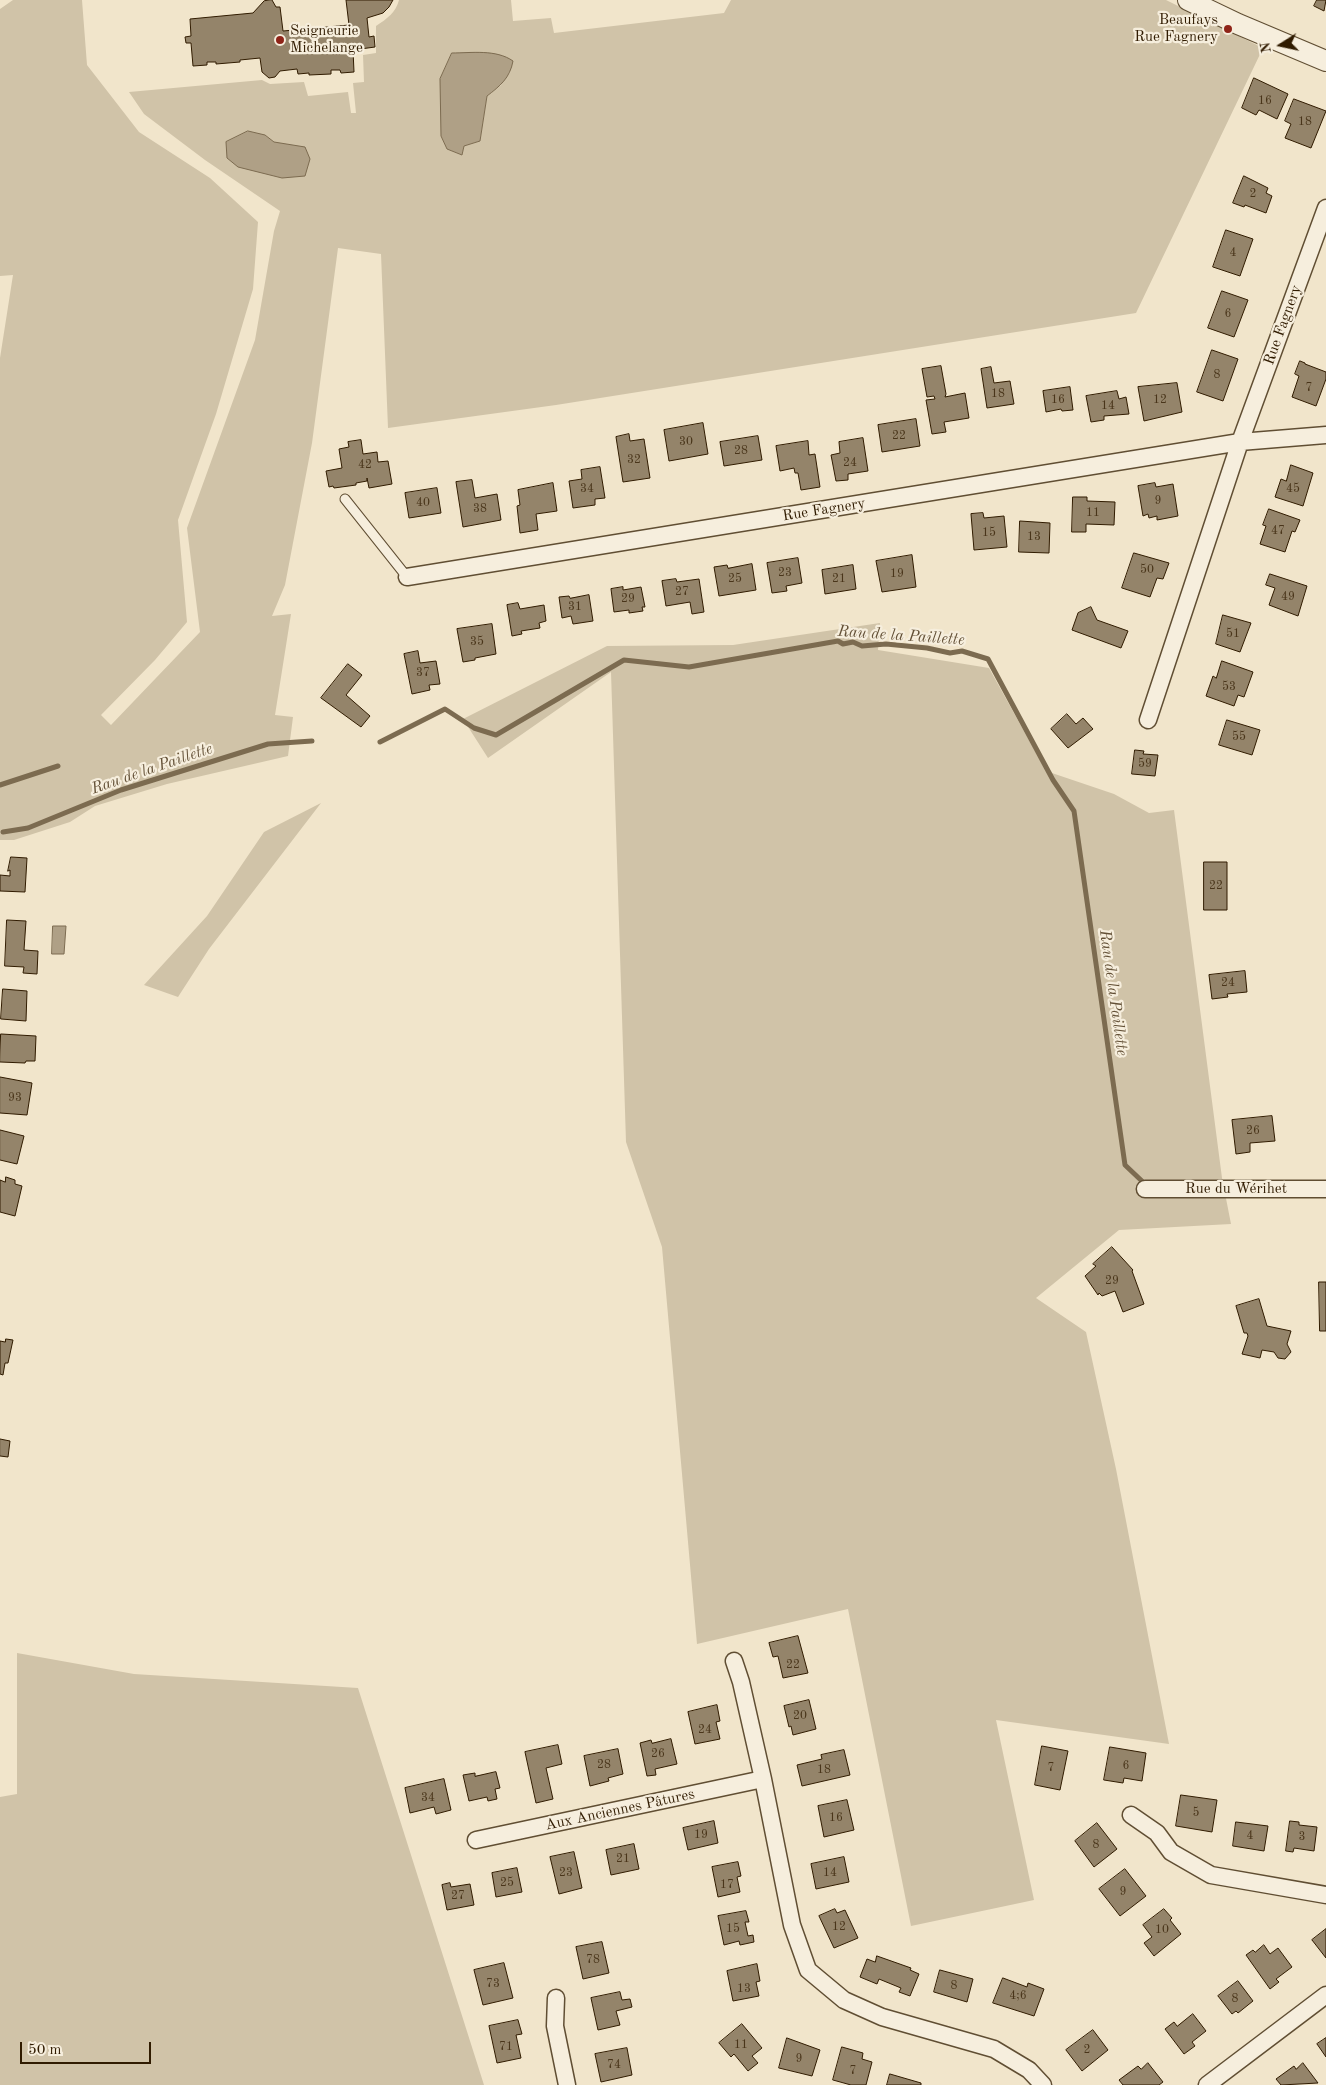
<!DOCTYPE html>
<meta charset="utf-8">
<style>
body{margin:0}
#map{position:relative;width:1326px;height:2085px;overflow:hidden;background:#f1e5cb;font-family:"Old Standard TT",serif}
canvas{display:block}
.north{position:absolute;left:1256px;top:20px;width:50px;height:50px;-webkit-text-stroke:4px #f6eedd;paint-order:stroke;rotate:260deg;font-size:14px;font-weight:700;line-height:20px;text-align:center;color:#301b00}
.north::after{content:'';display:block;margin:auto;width:18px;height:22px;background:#301b00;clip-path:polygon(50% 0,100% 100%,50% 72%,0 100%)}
.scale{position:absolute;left:20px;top:2042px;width:131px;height:22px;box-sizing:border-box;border:2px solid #301b00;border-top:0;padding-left:6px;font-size:15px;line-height:18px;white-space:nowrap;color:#301b00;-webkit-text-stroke:4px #f6eedd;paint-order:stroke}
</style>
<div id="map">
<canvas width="1326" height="2085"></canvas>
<div class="north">N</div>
<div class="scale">50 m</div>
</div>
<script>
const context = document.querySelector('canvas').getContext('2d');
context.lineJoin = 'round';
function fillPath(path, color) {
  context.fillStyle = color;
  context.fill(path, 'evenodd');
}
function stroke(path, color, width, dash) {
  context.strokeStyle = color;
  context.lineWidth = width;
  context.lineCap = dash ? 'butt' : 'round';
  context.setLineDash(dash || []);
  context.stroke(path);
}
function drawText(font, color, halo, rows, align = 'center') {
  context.font = font + ' "Old Standard TT",serif';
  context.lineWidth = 4.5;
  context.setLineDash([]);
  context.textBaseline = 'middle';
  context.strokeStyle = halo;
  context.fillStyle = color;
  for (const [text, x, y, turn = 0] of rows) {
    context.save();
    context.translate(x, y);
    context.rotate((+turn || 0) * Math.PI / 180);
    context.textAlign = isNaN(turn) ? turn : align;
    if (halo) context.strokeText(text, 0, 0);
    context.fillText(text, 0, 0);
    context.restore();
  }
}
const green = new Path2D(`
 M13,0H82L87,65L139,132L210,178L258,222L253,289L216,414L178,520L187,622L155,660L101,715L111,725L200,632L187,528L255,340L274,231L280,211L205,160L144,114L129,92L262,80L270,84L304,82L308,96L348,92L351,113H356L353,83L364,82L363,55L376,53V26C387,19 396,12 399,0H511L513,21L551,18L554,33L724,13L731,0H1166L1263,48L1136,313L556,405L388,428L381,254L338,248L312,443L285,585L272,616L291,614L275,715L293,717L288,756L167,784L95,806L70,822L14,840H0V358L13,275L0,276V9ZM511,71L501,85L487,96L480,141L464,146L462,155L447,149L441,136ZM265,135L274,142L282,178L262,172Z
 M880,623L878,650L989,668L1046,771L1114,794L1149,813L1174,810L1222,1178L1231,1224L1119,1230L1036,1298L1086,1332L1116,1469L1169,1744L996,1720L1034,1900L911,1926L848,1609L697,1644L662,1247L626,1142L611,672L488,758L463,719L607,646L733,645Z
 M321,803L209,949L178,997L144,985L207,916L264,832Z
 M17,1653L134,1674L358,1688L484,2085H0V1797L17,1794Z`);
const water = new Path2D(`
 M452,53C471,53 496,49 513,61C510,78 500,86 487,96L480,141L464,146L462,155L447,149L441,136L440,79Z
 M248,131L265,135L274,142L305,147L310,159L305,176L282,178L238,167L227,158L226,142Z
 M53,926H66L64,954H52Z`);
const stream = new Path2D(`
 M380,742L445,709L474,728L496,735L624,660L689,667L838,641L843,644L853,642L862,646L886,644L927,648L950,653L962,651L988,659L1053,780L1074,811L1125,1165L1144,1183
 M0,785L58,766
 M3,832L28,828L121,790L268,744L312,741`);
const building = new Path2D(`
 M272,0L276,7H280L283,31L349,25L346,0H393L389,7L383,13L367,18L369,37L374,36L375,47L353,50L354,72L341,73L340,70H331V74L309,75V73L298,74L297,69L280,71L275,77L269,78L262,72L260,58L240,60V62L216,64V62H207V65L193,66L191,43H186L185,37L191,36L190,19L253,13L264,1Z
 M1317,0H1326L1324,11L1314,6Z
 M1254,78L1288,94L1277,119L1259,110L1256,115L1242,108Z
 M1294,99L1326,111L1311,148L1285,138L1291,124L1285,121Z
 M1244,176L1268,188L1266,193L1272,196L1266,213L1245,205L1244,207L1233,203Z
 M1226,230L1253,239L1240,276L1213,267Z
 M1222,291L1248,300L1234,337L1208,328Z
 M1212,350L1238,359L1223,401L1197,392Z
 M1300,361L1305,363V364L1326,372V379L1316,406L1292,397L1299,376L1295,374Z
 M941,366L946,394L945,397L965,393L969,418L944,422L946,432L932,434L926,400L935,399L934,396L927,397L922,369Z
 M991,367L994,383L1010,381L1014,404L987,408L981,369Z
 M1177,383L1182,412L1144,421L1138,387Z
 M1070,387L1073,410L1062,411L1061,409L1046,412L1043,391Z
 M1117,391L1119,399L1126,397L1129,414L1104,416V420L1091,422L1086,396Z
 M916,419L920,446L882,452L878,425Z
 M703,423L708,454L669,461L664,430Z
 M629,434L630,441L644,439L650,478L623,482L616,437Z
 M758,436L762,460L724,466L720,442Z
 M863,438L868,471L848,474V480L836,481L831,455L840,453L839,442Z
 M361,440L363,454L377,452L378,462L388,461L392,484L369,488L367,478V481L356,483V485L334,488L333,486L329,487L326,471L342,468L339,449L349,447L348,442Z
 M808,441L809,455L815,454L820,487L801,490L798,473H795L794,468L780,471L776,446Z
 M1291,465L1313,473L1303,506L1275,497L1281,479L1286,481Z
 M600,467L605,498L595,499V505L573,508L569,481L582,479L581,470Z
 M472,480L475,498L497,494L501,520L463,527L456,482Z
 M553,483L557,511L536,514L538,530L520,533L517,506L520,505L518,490Z
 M1155,483L1156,487L1173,484L1178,516L1157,520V516L1149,518L1148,514L1143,516L1138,486Z
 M437,488L441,513L409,518L405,493Z
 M1073,497H1087V501L1115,502L1114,525L1086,524V532H1072Z
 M1269,509L1300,520L1295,532L1292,531L1285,552L1260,544L1266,526L1263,525Z
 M983,513L984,518L1004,516L1007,547L974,550L971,514Z
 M1020,521L1050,523L1049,553L1019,552Z
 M1134,553L1169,563L1163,579L1157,578L1150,597L1122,588Z
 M912,555L916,587L882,592L876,561Z
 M798,558L802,583L786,586L787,591L772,593L767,563Z
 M752,564L756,590L719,596L714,567L727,565L728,568Z
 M853,565L856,589L825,594L822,570Z
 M1270,574L1307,586L1298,616L1269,605L1275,588L1266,585Z
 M676,579L677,582L699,579L704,612L692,614L690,602L666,606L662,581Z
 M623,587V590L641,587L645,607H642L643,611L629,613V610L614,612L611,589Z
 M589,595L593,621L573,624L571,616L562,618L559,597L569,596L570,598Z
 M518,603L520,609L544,605L546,621L539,623L540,628L521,631L522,634L512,636L507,605Z
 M1091,607L1097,620L1128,631L1121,648L1072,630L1078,613Z
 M1223,615L1251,623L1240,652L1216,644Z
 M492,624L496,654L475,658V660L463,662L457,629Z
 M418,651L420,663L436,661L440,684L429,685L430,690L412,694L404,654Z
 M1222,661L1253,672L1244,697L1238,695L1234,706L1206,696L1213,676L1216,678Z
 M348,664L362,675L346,695L370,716L361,727L321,698Z
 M1067,714L1076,724L1083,718L1093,729L1068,748L1051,729Z
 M1227,720L1260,730L1252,755L1219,745Z
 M1135,750L1144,751L1143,754L1158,755L1155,776L1132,774Z
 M11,857L27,858L25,892L0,891V875L10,876V870L8,871Z
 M1204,862H1227V910H1204Z
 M7,920L26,921L24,950L38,951L37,974L23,973L24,967L5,966Z
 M1245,971L1247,992L1227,994L1228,997L1212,999L1209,975Z
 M3,989L27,991L26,1021L1,1019Z
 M1,1034L36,1036L35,1061H26L25,1063L0,1062Z
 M0,1077L32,1083L27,1115L0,1113Z
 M1272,1116L1275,1141L1250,1143V1152L1236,1154L1232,1120Z
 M0,1130L24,1136L17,1164L0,1160Z
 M6,1177L15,1180V1184L22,1186L15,1216L0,1212V1180L5,1182Z
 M1112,1247L1133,1270L1132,1271L1144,1304L1123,1312L1115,1291L1102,1296L1099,1293L1098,1295L1085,1276L1096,1266L1093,1264Z
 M1319,1282H1326V1331H1320Z
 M1259,1299L1267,1326L1291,1331L1287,1344L1291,1352L1285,1359L1278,1358L1274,1352L1262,1350L1260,1358L1242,1354L1248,1336L1247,1333H1244L1236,1306Z
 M6,1339L13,1340L8,1363H5L3,1375L0,1374V1341L5,1342Z
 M0,1439L10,1441L8,1457L0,1456Z
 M798,1636L808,1673L783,1678L778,1656L773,1657L769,1643Z
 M809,1700L816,1729L793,1735L791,1726L789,1727L784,1706Z
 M717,1705L720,1721L716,1722L720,1739L695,1744L688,1712Z
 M671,1739L677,1764L655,1769L656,1775L647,1776L640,1743L651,1740L652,1743Z
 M558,1745L562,1764L546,1768L553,1799L536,1803L525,1752Z
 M1042,1746L1068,1751L1060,1790L1035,1785Z
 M1110,1747L1146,1753L1142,1781L1124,1778L1123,1783L1104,1780Z
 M618,1749L623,1774L608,1778L609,1781L590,1786L584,1756Z
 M844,1750L850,1775L802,1786L797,1765L822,1759L821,1755Z
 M496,1772L500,1788L495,1789L497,1799L488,1801L487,1797L469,1801L463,1775L475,1773V1776Z
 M444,1779L451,1810L436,1814L434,1807L410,1813L405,1788Z
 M1181,1795L1217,1800L1212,1832L1176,1826Z
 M847,1800L854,1830L824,1837L818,1806Z
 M714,1821L718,1843L688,1850L683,1828Z
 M1290,1821L1299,1822V1825L1317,1827L1314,1851L1294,1848L1293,1852L1286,1851Z
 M1236,1822L1268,1826L1264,1851L1233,1846Z
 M1097,1823L1117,1849L1094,1867L1075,1841Z
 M634,1844L639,1869L611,1875L606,1850Z
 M574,1852L582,1888L559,1894L550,1857Z
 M844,1857L849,1882L816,1889L811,1864Z
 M738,1862L741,1876L737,1877L740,1892L718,1897L712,1867Z
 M517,1868L522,1892L496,1897L492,1873Z
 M1125,1869L1146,1896L1120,1916L1099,1889Z
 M450,1883L451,1887L470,1884L474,1905L447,1910L442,1885Z
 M835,1909L837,1913L845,1910L858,1938L834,1948L819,1916Z
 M1164,1909L1172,1918L1170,1920L1181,1934L1154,1956L1144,1943L1152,1937L1143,1925Z
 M746,1911L749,1922H745L748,1936L753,1935L754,1942L740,1945L739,1941L724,1945L718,1916Z
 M1326,1929V1958L1312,1940Z
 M602,1942L609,1973L583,1979L576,1947Z
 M1264,1945L1270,1954L1278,1948L1292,1967L1276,1979L1279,1982L1270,1989L1246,1955L1253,1950L1255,1952Z
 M877,1956L911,1968L910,1970L919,1974L910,1996L899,1992L901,1988L879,1979L877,1984L860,1977L867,1959L875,1962Z
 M504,1963L513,1998L483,2005L474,1970Z
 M757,1964L760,1981L756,1982L759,1996L733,2001L727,1971Z
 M940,1970L973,1979L967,2002L934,1992Z
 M1003,1978L1027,1987L1028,1983L1044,1989L1034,2016L993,2003Z
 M1238,1981L1253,2001L1238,2013L1236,2011L1232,2014L1218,1996Z
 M620,1992L622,2000L630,1999L632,2007L616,2011L620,2025L598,2030L591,1998Z
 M1193,2014L1206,2031L1192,2042L1195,2046L1184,2054L1165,2029L1174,2022L1177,2026Z
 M518,2020L522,2034L516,2035L521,2058L497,2063L489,2026Z
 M742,2024L762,2048L752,2056L758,2063L748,2071L734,2054L731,2057L719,2043Z
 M1093,2030L1108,2050L1082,2071L1066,2050Z
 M787,2038L820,2050L812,2076L779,2068Z
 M1326,2038V2057L1317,2044Z
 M842,2047L863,2053L862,2059L872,2062L866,2085H851L833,2080Z
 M627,2048L632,2075L601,2082L595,2054Z
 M1148,2063L1163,2082L1159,2085H1123L1119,2080L1138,2066L1141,2069Z
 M1303,2063L1318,2083L1281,2085L1276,2079L1294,2066L1296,2069Z
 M890,2074L921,2083V2085H887Z`);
const service = new Path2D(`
 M345,499L407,577`);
const minor = new Path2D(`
 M407,577L1240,442L1326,435
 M1148,720L1240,442L1326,208
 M1145,1189H1326
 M734,1661L741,1682L763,1779L792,1925L808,1970L844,2000L882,2017L994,2049L1029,2070L1043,2085
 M1131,1815L1157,1833L1171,1852L1211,1875L1326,1895
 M476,1840L763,1779
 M556,1998L555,2026L567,2085
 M1207,2085L1326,1995`);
const tertiary = new Path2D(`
 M1188,0L1238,24L1326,61`);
const markers = [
 [1228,29,5,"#8f2418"],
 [280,40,5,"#8f2418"]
];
const numberNames = [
 ["16",1265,101],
 ["18",1305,122],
 ["2",1253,194],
 ["4",1233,253],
 ["6",1228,314],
 ["8",1217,375],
 ["7",1309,388],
 ["18",998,394],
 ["16",1058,400],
 ["12",1160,400],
 ["14",1108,406],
 ["22",899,436],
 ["30",686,442],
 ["28",741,451],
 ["32",634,460],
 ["24",850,463],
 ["42",365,465],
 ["34",587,489],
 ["45",1293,489],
 ["9",1158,501],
 ["40",423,503],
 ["38",480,509],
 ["11",1093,513],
 ["47",1278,531],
 ["15",989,533],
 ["13",1034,537],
 ["50",1147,570],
 ["23",785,573],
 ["19",897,574],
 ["25",735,579],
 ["21",839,579],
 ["27",682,592],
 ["49",1288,597],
 ["29",628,599],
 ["31",575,607],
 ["51",1233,634],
 ["35",477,642],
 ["37",423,673],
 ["53",1229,687],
 ["55",1239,737],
 ["59",1145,764],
 ["22",1216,886],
 ["24",1228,983],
 ["93",15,1098],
 ["26",1253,1131],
 ["29",1112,1281],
 ["22",793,1665],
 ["20",800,1716],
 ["24",705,1730],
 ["26",658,1754],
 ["28",604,1765],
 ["6",1126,1766],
 ["7",1051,1768],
 ["18",824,1770],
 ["34",428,1798],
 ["5",1196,1813],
 ["16",836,1818],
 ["19",701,1835],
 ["4",1250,1836],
 ["3",1302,1837],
 ["8",1096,1845],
 ["21",623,1859],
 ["23",566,1873],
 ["14",830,1873],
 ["25",507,1883],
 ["17",727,1885],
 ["9",1123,1892],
 ["27",458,1896],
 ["12",839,1927],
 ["15",733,1929],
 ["10",1162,1930],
 ["78",593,1960],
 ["73",493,1984],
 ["8",954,1986],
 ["13",744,1989],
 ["4;6",1018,1996],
 ["8",1235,1999],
 ["11",741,2045],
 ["71",506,2047],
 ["2",1087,2050],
 ["9",799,2059],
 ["74",614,2065],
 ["7",853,2071]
];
const poiNames = [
 ["Beaufays",1218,20],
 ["Rue Fagnery",1218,37],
 ["Seigneurie",290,31,"left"],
 ["Michelange",290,48,"left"]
];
const streetNames = [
 ["Rue Fagnery",1283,325,-70],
 ["Rue Fagnery",824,510,-9],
 ["Rue du Wérihet",1236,1189],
 ["Aux Anciennes Pâtures",620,1810,-12]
];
const waterNames = [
 ["Rau de la Paillette",901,636,4],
 ["Rau de la Paillette",152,769,-19],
 ["Rau de la Paillette",1113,993,82]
];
fillPath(green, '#d0c3a8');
fillPath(water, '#afa086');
stroke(water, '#7c6b50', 1);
stroke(stream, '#7c6b50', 5);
fillPath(building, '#94846a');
stroke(building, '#301b00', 1);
stroke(service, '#604e33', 11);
stroke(minor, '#604e33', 19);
stroke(tertiary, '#604e33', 22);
stroke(service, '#f6eedd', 9);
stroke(minor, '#f6eedd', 16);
stroke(tertiary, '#f6eedd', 20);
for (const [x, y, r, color] of markers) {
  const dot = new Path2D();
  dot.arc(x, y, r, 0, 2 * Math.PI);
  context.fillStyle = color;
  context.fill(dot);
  stroke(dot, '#f6eedd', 2);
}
drawText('12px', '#49351a', null, numberNames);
drawText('15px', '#301b00', '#f6eedd', poiNames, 'right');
drawText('15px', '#301b00', '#f6eedd', streetNames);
drawText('italic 16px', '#635036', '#f6eedd', waterNames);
</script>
